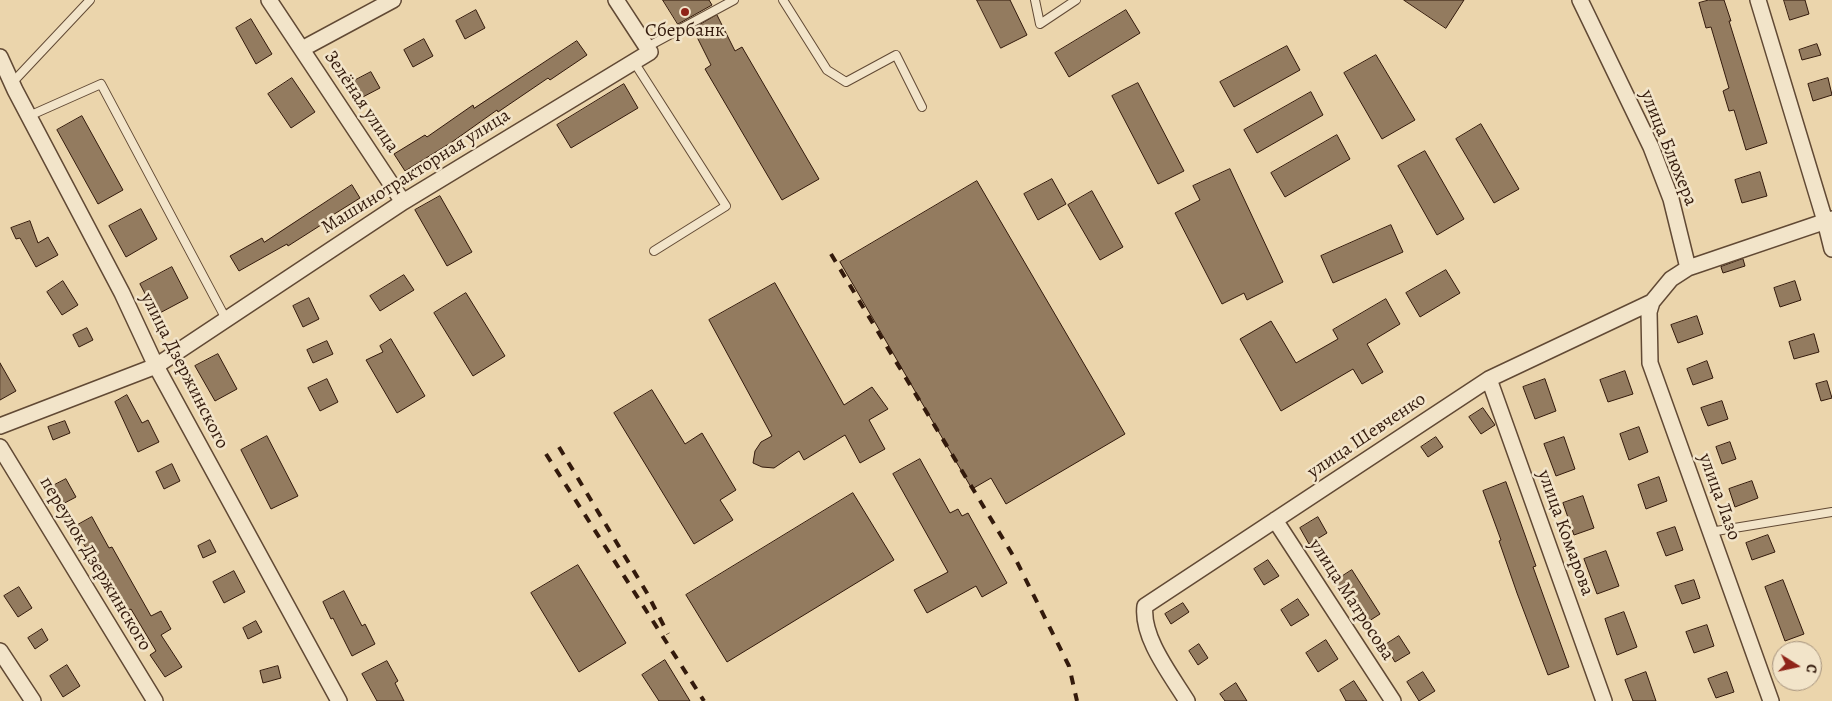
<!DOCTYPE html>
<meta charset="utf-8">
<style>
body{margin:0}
#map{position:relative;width:1832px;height:701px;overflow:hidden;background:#ebd5ac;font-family:Alegreya,serif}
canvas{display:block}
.north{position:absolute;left:1772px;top:641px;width:50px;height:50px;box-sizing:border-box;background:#f2e4c9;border:1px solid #a6937d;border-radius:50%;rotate:100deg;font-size:14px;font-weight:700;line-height:20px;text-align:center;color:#331a0c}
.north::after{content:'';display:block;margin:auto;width:18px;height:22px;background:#8f2418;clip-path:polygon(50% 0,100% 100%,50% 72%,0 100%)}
</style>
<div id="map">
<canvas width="1832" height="701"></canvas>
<div class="north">С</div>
</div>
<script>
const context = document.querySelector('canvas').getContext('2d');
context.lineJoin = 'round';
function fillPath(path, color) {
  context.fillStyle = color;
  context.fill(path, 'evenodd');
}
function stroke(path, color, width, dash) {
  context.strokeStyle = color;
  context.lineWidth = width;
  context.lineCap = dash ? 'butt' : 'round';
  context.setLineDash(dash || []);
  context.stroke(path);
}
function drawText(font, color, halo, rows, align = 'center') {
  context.font = font + ' Alegreya,serif';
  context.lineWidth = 5;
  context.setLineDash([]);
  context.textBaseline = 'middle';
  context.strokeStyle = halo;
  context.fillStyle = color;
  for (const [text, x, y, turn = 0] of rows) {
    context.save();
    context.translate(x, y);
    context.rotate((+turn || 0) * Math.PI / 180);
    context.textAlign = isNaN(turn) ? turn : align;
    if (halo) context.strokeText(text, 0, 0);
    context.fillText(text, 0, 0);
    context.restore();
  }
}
const building = new Path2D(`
 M663,0H709L712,5L678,24Z
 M977,0H1010L1027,35L1001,48Z
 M1404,0H1464L1446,28Z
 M1709,0H1724L1731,21H1729L1767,143L1746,150L1734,110L1729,111L1723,91L1729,88L1711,27L1706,28L1699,3Z
 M1784,0H1805L1809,14L1790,20Z
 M476,10L485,28L465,39L456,21Z
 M1126,10L1140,33L1069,77L1055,53Z
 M717,15L735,51L742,47L819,179L782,200L705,69L711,65L693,29Z
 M251,19L272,54L256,64L236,28Z
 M424,39L433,56L413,67L404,50Z
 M577,41L587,55L550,80L548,78L498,112L497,110L452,142L405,171L394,154L425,135L427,137L473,105L474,108Z
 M1817,44L1821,55L1802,60L1799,50Z
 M1287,46L1300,70L1234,107L1220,82Z
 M1376,55L1415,120L1382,139L1344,73Z
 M371,72L380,88L359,99L350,83Z
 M292,78L315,112L291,128L268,94Z
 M1828,78L1832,95L1813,101L1808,84Z
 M1138,83L1184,171L1158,184L1112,96Z
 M624,84L638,108L571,148L557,125Z
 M1311,92L1323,115L1257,153L1244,130Z
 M82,116L123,190L98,204L57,130Z
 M1481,124L1519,189L1494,203L1456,139Z
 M1337,135L1350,159L1285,197L1271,173Z
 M1425,151L1464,219L1437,235L1398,166Z
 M1230,169L1283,282L1247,300L1244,293L1222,304L1175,213L1200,200L1193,186Z
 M1760,172L1767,196L1742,203L1735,180Z
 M1052,179L1066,204L1038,220L1024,194Z
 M977,181L1125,434L1006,504L991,478L972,489L840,262Z
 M352,185L360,198L320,223L321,225L288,246L287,244L239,271L230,256L262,238L264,242Z
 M1092,191L1123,247L1100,260L1068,205Z
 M440,196L472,252L447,266L415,210Z
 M141,209L157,239L126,257L109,226Z
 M30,221L38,243L48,237L58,255L36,267L20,238L16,239L11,228Z
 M1391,225L1403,252L1333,283L1321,256Z
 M1743,259L1745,266L1723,273L1721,267Z
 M172,267L188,298L156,315L140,284Z
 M1446,270L1460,293L1420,317L1406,293Z
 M404,275L414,290L380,311L370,296Z
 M63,281L78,305L62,315L47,292Z
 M1795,281L1801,300L1780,307L1774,288Z
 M775,283L844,405L872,387L888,409L869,420L885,449L860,463L845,435L804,460L799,451L774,468L762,467L753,463L755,451L761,442L772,436L709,320Z
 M466,293L505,356L473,376L434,313Z
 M309,298L319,319L303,327L293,306Z
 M1386,299L1400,324L1367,344L1383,372L1362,384L1353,369L1281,411L1240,339L1271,321L1296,363L1338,339L1333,330Z
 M1697,316L1703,334L1678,343L1671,325Z
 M87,328L93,340L79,347L73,335Z
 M1814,334L1819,352L1794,359L1789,342Z
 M391,339L425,396L397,413L366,360L383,352L380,346Z
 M327,341L333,354L313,363L307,350Z
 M218,354L237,389L215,401L195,366Z
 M1707,361L1713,378L1693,385L1687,369Z
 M0,363L16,391L0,400Z
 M1625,371L1633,394L1608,402L1600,380Z
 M327,379L338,402L320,411L308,388Z
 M1545,379L1556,411L1535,419L1523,387Z
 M1827,381L1832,398L1821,401L1816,384Z
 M652,390L685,444L702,433L736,490L720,500L733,520L694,544L614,413Z
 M127,395L142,423L148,420L159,442L138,452L115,402Z
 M1722,401L1728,419L1708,426L1701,408Z
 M1483,408L1495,425L1481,434L1469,417Z
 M65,421L70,433L53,440L48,427Z
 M1639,427L1648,452L1629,460L1620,434Z
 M267,436L298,496L271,509L241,450Z
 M1436,437L1443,447L1428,457L1421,447Z
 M1564,437L1575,469L1556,476L1544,444Z
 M1730,442L1736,459L1722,464L1716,447Z
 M920,459L950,513L958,509L962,516L968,513L1007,583L982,597L976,586L927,613L914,590L948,572L893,474Z
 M172,464L180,481L164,489L156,472Z
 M1659,477L1667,501L1646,509L1638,485Z
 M66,479L76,497L57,507L47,489Z
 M1752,481L1758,498L1735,507L1729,489Z
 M1506,482L1536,566L1533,567L1569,667L1548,675L1517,593L1499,541L1501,540L1483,491Z
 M853,493L894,560L727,662L686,595Z
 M1583,496L1594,528L1574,535L1563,503Z
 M92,517L109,548L112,547L151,616L161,611L171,629L161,635L182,667L165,677L150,655L156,651L131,609L126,612L89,546L86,548L74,527Z
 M1318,517L1327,533L1309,544L1300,528Z
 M1675,527L1683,550L1666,556L1657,533Z
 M1768,535L1775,552L1752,560L1746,543Z
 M210,540L216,552L203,558L198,546Z
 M1606,551L1619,586L1597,594L1584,559Z
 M1268,560L1279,576L1264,585L1254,569Z
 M578,565L626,643L579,672L531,593Z
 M1352,570L1380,614L1366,623L1348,595L1346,597L1335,581Z
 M234,571L245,592L224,603L213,582Z
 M1694,580L1700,598L1682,604L1675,586Z
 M1783,580L1804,634L1785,641L1765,587Z
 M19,587L32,608L18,617L4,596Z
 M344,591L362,626L365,624L375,644L352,656L333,618L331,619L323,602Z
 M1298,599L1309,615L1291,626L1281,610Z
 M1183,603L1189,612L1171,624L1165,614Z
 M1624,612L1637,647L1617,655L1605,619Z
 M256,621L262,632L248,639L243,628Z
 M1707,625L1714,646L1694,653L1686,632Z
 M42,629L48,640L35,649L28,638Z
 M1399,636L1410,653L1395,662L1385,645Z
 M1326,640L1338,659L1318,672L1306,653Z
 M1199,644L1208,658L1198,665L1189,651Z
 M665,660L690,701H659L642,675Z
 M387,661L398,681L395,683L404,701H377L362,674Z
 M67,665L80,686L63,697L50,676Z
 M278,666L281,678L263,683L260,671Z
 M1423,672L1435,691L1419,701L1407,682Z
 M1646,672L1656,701H1633L1625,680Z
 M1727,672L1734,692L1716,698L1708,679Z
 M1354,681L1367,701H1346L1340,690Z
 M1236,683L1247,701H1225L1220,694Z`);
const lane = new Path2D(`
 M783,0L827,70L846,82L896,55L922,107
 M1035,0L1040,24L1076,0
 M647,47L734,0
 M634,62L726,206L654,251
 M12,83L90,0
 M29,116L101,84L226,319
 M1710,532L1832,512`);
const street = new Path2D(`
 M269,0L403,202
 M1758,0L1825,221L1832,249
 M302,49L393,0
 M0,57L15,90L122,293L156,366L339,701
 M1688,268L1832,219
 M1652,302L1649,312L1650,363L1771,701
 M1489,379L1604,701
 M0,426L156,366L403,202L650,52L616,0
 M0,447L155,701
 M1275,520L1393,701
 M0,651L33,701
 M1187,701C1171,675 1141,637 1145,606L1489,379L1652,302L1671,279L1688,268L1671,199L1651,147L1580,0`);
const rail = new Path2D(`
 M831,254L1017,562L1069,666L1077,701
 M559,447L647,593L668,634
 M546,454L704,701`);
const markers = [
 [685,12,5,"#8f2418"]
];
const poiNames = [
 ["Сбербанк",685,31]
];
const streetNames = [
 ["Зелёная улица",361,102,56],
 ["улица Блюхера",1668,148,68],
 ["Машинотракторная улица",416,172,-32],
 ["улица Дзержинского",184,371,63],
 ["улица Шевченко",1367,436,-34],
 ["улица Лазо",1719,497,70],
 ["улица Комарова",1565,533,70],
 ["переулок Дзержинского",95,564,59],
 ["улица Матросова",1351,600,57]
];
fillPath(building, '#937b5f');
stroke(building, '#331a0c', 1);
stroke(lane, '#614934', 10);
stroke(street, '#614934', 18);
stroke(lane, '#f2e4c9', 8);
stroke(street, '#f2e4c9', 15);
stroke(rail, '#331a0c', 4, [9, 9]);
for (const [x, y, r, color] of markers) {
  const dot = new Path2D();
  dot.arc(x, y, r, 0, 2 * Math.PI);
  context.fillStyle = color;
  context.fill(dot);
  stroke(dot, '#f2e4c9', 2);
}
drawText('19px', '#331a0c', '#f2e4c9', poiNames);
drawText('19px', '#331a0c', '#f2e4c9', streetNames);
</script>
